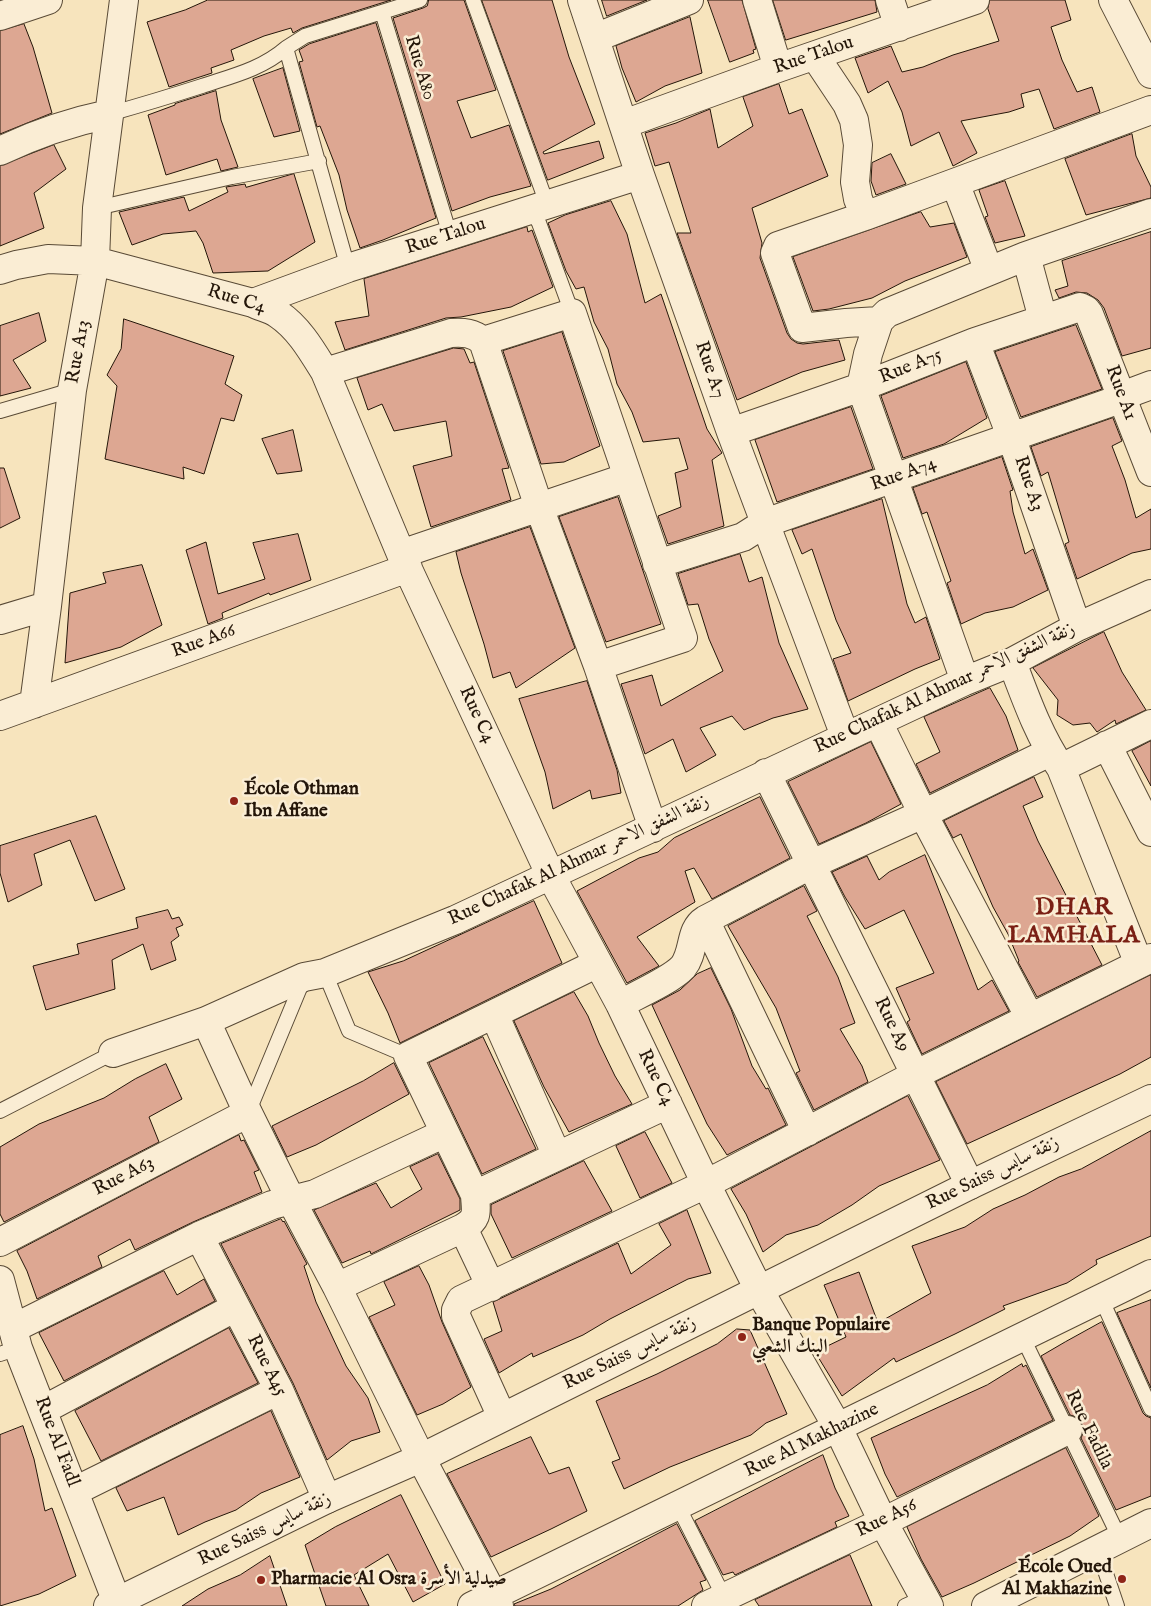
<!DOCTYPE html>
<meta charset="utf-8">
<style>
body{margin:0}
canvas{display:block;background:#f7e4bd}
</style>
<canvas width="1151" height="1606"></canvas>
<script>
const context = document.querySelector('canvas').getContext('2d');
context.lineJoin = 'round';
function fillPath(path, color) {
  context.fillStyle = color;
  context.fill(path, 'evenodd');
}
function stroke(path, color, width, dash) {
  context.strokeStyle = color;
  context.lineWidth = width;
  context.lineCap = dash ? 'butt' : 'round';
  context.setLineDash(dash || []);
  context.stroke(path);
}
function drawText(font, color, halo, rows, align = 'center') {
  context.font = font + ' "IM FELL English",Amiri,serif';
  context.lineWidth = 5;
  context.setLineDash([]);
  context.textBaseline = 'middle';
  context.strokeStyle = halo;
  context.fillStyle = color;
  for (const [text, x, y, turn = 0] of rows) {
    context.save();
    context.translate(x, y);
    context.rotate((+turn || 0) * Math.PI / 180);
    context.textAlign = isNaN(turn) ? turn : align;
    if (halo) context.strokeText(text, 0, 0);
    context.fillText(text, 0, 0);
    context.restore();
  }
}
const building = new Path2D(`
 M208,0H391L302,28L293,33L291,28L264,36L231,50L234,60L211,68L212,73L169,87L147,22L185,10Z
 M429,0H464L496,90L457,101L471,138L509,125L531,186L490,197L452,211L393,18L423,8L427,6Z
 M482,0H552L569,57L595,124L543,152L544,154L599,141L604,158L548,180Z
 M602,0H647L607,16Z
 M708,0H742L756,49L753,50L754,53L730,62Z
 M773,0H875L877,12L786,40Z
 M990,0H1065L1071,20L1051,27L1062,60L1077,92L1092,87L1100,112L1054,129L1039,89L1021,94L1024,107L1009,112L961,121L977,153L953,166L939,132L911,146L902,112L888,81L868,93L855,58L891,46L902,72L923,67L953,55L999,41L988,9Z
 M690,17L702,73L665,86L636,102L622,68L616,46Z
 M376,23L436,218L383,240L360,248L347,210L339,175L320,126L317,127L299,62L303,61L299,50L309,44Z
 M24,24L33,47L52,113L0,134V31Z
 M283,68L300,131L274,137L253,79Z
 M779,84L789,114L802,109L828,176L752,208L762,243L760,258L787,333L791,339L797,343L803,344L839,340L845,360L802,372L737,400L677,233H691L669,162L655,166L645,133L676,123L710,109L718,148L753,126L743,97Z
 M216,91L221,120L238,167L221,171L217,159L166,175L148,115L175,105V104Z
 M1132,134L1136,156L1151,187V198L1086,215L1065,159Z
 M54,145L66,169L34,193L44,228L0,246V166Z
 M891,154L906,184L876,195L871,181L872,163Z
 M294,174L315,242L268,271L213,273L203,243L196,231L163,234L132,245L119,212L184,197L189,211L228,192L226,187L245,184L246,187Z
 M1005,181L1025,236L995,243L985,217L988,216L979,190Z
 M611,201L627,234L645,303L661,294L707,429L722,453L712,460L724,526L668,544L658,516L681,507L675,473L688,469L679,438L643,442L632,412L617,384L608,349L594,322L584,287L576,289L566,271L548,223L565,215Z
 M921,212L930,227L954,223L967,257L905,281L872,298L829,309L813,311L793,257Z
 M527,227L528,232L532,230L553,287L511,307L461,317L446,318L345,350L335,322L369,316L364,279Z
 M1151,232V348L1122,356L1104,308L1098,300L1087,293L1076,292L1059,298L1055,290L1068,286L1062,261Z
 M39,313L46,341L13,360L31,388L0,396V326Z
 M124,319L234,356L225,384L242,395L234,421L221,418L204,474L183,467L184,479L105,459L117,386L107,375L121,349Z
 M1076,325L1102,389L1021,417L995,352Z
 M562,332L600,446L564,462L541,464L503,351Z
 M454,348L464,349L470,363L474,362L509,468L502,469L511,500L431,527L413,466L452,456L446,421L394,431L382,404L368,410L357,378Z
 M966,362L987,418L944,444L903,458L881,396Z
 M851,407L873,469L777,502L755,440Z
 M1113,418L1122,441L1112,446L1125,480L1136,518L1151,509V549L1132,553L1077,579L1065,544L1069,542L1048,472L1041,476L1031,447Z
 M293,430L302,471L277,474L262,439Z
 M1002,457L1013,490L1010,491L1013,512L1025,554L1033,549L1048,590L1013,607L985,613L961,624L947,583L951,581L927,512L922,514L913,488Z
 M0,468H4L20,518L0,528Z
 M618,497L661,624L606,642L559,517Z
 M882,499L907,604L915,623L926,617L940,659L915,669L848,701L833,659L851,653L836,620L812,549L802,554L792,530Z
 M530,527L575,648L516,688L510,672L493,678L484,644L461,573L456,552Z
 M298,534L311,580L270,595L269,593L222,613L223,618L208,624L186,550L206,542L218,594L265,579L253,543Z
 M740,554L749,582L762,577L779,643L808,709L773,718L744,730L732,716L700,728L716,755L686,772L673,739L645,754L621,684L652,675L661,706L723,671L709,639L698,604L688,605L678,574Z
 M142,565L162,625L121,647L65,663L70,593L106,583L103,573Z
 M1104,632L1122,672L1146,710L1116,724L1115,720L1097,732L1090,723L1073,725L1057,715L1058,700L1033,668Z
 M587,681L617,770L621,793L592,799L590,790L553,809L545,772L519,699Z
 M990,688L1006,716L1018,750L930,793L916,764L940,752L924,717Z
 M1151,741V786L1132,751Z
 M871,742L901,804L866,823L819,844L788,782Z
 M1034,777L1043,797L1023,806L1038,841L1102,965L1037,997L1018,962L1019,961L1008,934L993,907L961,834L953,838L944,821Z
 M760,797L790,858L712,899L694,868L685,871L695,902L637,937L659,966L627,983L577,891L639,858L658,852L674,838Z
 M96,816L125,889L95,901L70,840L34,854L42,885L8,902L0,873V846Z
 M925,855L978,990L992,980L1009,1011L922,1054L907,1022L910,1020L896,988L934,973L904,910L865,929L845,897L832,872L867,856L879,880L889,872Z
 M804,886L817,911L807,916L838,977L855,1023L840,1029L862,1066L868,1082L814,1110L796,1073L800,1071L776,1008L728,926Z
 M534,901L562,963L400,1043L388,1013L368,972L403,961Z
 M168,910L172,919L179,917L183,925L176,928L179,936L171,942L176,960L151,970L143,944L112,960L115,989L46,1010L33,966L79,954L77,944L138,928L136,918Z
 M711,968L731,1009L752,1066L766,1089L768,1088L786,1125L727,1155L707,1124L652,1005L680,990L697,974Z
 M1151,975V1057L1120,1074L967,1144L936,1082Z
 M574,992L588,1016L599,1043L615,1076L632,1104L569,1132L544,1087L514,1021Z
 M483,1037L536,1149L482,1174L429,1063Z
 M394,1063L409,1094L316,1145L287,1157L272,1126L363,1081Z
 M166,1064L182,1099L149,1117L159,1142L4,1222L0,1214V1147L39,1124L104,1098L135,1079Z
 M908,1096L940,1160L879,1186L852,1205L818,1225L786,1235L763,1252L746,1214L731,1189Z
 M1151,1131V1236L1096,1260L1097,1264L1067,1283L1003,1306L1005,1309L955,1334L896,1362L894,1358L842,1396L815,1352L846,1337L824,1285L859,1272L878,1323L931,1293L912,1246L965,1227L993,1209L1025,1195L1059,1177L1081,1169Z
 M645,1132L672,1183L640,1198L616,1146Z
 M239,1135L241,1141L244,1140L259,1170L254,1172L262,1192L193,1222L135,1250L130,1239L98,1256L102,1267L37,1299L27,1271L17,1251Z
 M438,1154L460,1199V1210L371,1254L370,1251L342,1263L314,1210L376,1183L391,1208L422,1189L410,1167Z
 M584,1161L612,1211L512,1258L491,1214V1205Z
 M687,1210L711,1273L688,1279L610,1319L583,1335L533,1357L532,1353L499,1373L484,1339L502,1331L493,1302L618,1243L631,1274L671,1245L659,1224Z
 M281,1219L283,1222L284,1221L307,1264L304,1266L316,1302L346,1366L368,1398L380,1432L351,1441L327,1460L293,1383L221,1244Z
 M419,1266L429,1285L442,1322L471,1387L443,1404L417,1415L369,1317L395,1305L384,1282Z
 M164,1271L177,1295L204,1279L215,1301L64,1381L39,1333Z
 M1151,1300V1388L1117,1313Z
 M1102,1322L1143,1413L1146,1416L1151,1418V1496L1116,1510L1081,1438L1084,1431L1082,1424L1077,1417L1070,1415L1041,1356L1065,1342Z
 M229,1328L258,1383L101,1461L75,1411Z
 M737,1329L750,1330L787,1414L766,1423L751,1435L670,1467L624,1489L612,1462L620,1459L596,1401L657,1374L717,1344Z
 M1022,1364L1023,1367L1026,1365L1053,1420L897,1497L885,1474L871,1438L987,1385Z
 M271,1411L300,1477L261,1493L236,1510L205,1522L178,1535L164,1497L127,1511L116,1488Z
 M23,1426L34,1459L45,1511L52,1508L76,1576L39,1594L0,1606V1435Z
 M531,1437L549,1474L569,1467L587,1511L551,1529L491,1557L447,1474Z
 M1066,1448L1099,1516L1070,1536L974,1583L942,1597L921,1559L907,1527Z
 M823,1455L835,1488L849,1516L835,1522L837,1527L735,1575L733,1572L723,1575L695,1521Z
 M401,1495L445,1584L413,1602L388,1554L354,1575L369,1606H326L305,1545L335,1527Z
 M677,1524L706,1580L700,1582L703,1590L678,1606H515L514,1604L551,1589L590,1569Z
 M850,1555L872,1606H759L755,1600Z
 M270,1556L287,1606H182L208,1589L240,1575Z`);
const service = new Path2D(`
 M473,0L547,204
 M382,12L420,0
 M286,48L305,36L382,12L450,235
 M109,114C141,105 171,96 202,86C232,76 262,69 286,48L348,268
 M97,208L232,177L319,161
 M531,209L539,223L572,313
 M0,411L72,390
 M325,973L349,1031L408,1056
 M0,1111L113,1053
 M248,1113L304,978
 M1101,1298L1151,1409
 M1023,1338L1120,1539
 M0,1354L18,1348
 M678,1506L726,1601
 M1098,1550L1117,1606
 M905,1606L925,1597`);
const minor = new Path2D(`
 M582,0L640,175L731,432L845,736
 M757,0L778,68
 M890,0L899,27
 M0,16L48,0
 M595,38L689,0
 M815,56L847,104L854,120L858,145L855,182L858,199L865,216
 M624,124L778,68L975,0
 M0,151C35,134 71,122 109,114
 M955,183L989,271
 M1026,256L1043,319
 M0,270L16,265L48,259L95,261L253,303C261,307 271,309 278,314C299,328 312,351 325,372L401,554L550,874L620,1004L706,1184L759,1290L838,1428L883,1522L929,1606
 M253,303L348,268L640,175
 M879,321L846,323L802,328L775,253L778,246L865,216L1151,110
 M483,341L572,313L683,638L598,666
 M975,342L1011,436L1077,627
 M325,372L451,333C464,332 473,333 483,341L539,507L598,666L653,828
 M731,432L861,387L975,342L1080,307L1086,310L1089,314L1151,472
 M401,554L628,477
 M657,564L743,537L765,523L1123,398L1135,391L1151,385
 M0,620L47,606
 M1012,662C1026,699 1039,736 1061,768L1139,964
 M965,681L861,387L868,354L879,321L887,313L1026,256L1151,213
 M34,704L47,606L72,390L95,261L97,208L124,0
 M0,716L408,568
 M878,722L923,814L1030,1018
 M1107,745L1151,832
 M1061,768L1151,724
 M766,773L970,1185
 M705,920L807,1132
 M620,1004C637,995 671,980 683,967C695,952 689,930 705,920L812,864L923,814L1050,752
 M494,1014L557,1156
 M206,1021L248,1113L291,1200L337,1287L421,1458L499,1606
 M113,1053L206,1021L304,977L325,973L455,920L965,681L1012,662L1077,627L1151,594
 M475,1195L668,1104
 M463,1228L491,1287
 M199,1236L279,1390L327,1499
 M0,1242L248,1113
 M0,1280L18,1348L117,1602
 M337,1287L463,1228C479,1218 476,1212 475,1195L408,1056L598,963
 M14,1328L199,1236L272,1205L315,1194L445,1133
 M43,1410L236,1307
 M502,1417L456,1316V1310L461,1300L706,1184L915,1075L1151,958
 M75,1491L279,1390
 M472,1606L1151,1274
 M706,1606L883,1522L1068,1430
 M986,1606L1151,1523`);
const tertiary = new Path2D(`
 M1113,0L1151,74
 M108,1606L327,1499L421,1458L970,1185L1151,1099`);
const markers = [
 [234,801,5,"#8f2418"],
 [742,1337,5,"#8f2418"],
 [1122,1579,5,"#8f2418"],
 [261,1580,5,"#8f2418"]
];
const streetNames = [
 ["Rue Talou",814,56,-19],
 ["Rue A80",419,68,73],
 ["Rue Talou",446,237,-18],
 ["Rue C4",236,300,17],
 ["Rue A13",79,352,-80],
 ["Rue A75",911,367,-22],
 ["Rue A7",709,370,71],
 ["Rue A1",1120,393,69],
 ["Rue A74",904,475,-20],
 ["Rue A3",1028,484,71],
 ["Rue A66",204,642,-20],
 ["Rue Chafak Al Ahmar زنقة الشفق الاحمر",945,689,-25],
 ["Rue C4",476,715,65],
 ["Rue Chafak Al Ahmar زنقة الشفق الاحمر",579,861,-25],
 ["Rue A9",891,1025,64],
 ["Rue C4",655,1078,64],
 ["Rue Saiss زنقة سايس",993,1174,-26],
 ["Rue A63",124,1177,-27],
 ["Rue Saiss زنقة سايس",630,1354,-26],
 ["Rue A45",266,1366,63],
 ["Rue Fadila",1088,1430,64],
 ["Rue Al Makhazine",812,1441,-26],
 ["Rue Al Fadl",56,1442,69],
 ["Rue A56",887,1519,-26],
 ["Rue Saiss زنقة سايس",265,1530,-26]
];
const poiNames = [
 ["École Othman",244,790],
 ["Ibn Affane",244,812],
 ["Banque Populaire",752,1326],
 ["البنك الشعبي",752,1348],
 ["École Oued",1112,1568,"right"],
 ["Al Makhazine",1112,1590,"right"],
 ["Pharmacie Al Osra صيدلية الأسرة",271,1580]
];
const districtNames = [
 ["DHAR",1074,909],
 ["LAMHALA",1074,937]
];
fillPath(building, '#dda792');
stroke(building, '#241609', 1);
stroke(service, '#594a36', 16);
stroke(minor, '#594a36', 30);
stroke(tertiary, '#594a36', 30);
stroke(service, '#faedd4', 14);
stroke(minor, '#faedd4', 28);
stroke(tertiary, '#faedd4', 28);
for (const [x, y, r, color] of markers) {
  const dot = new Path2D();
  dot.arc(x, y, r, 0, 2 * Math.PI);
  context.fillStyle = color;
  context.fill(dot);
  stroke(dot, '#faedd4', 2);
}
drawText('19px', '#241609', '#faedd4', streetNames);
drawText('bold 19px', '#241609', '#faedd4', poiNames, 'left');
context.letterSpacing = '1px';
drawText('bold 24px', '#7a1f14', '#faedd4', districtNames);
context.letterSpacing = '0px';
</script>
